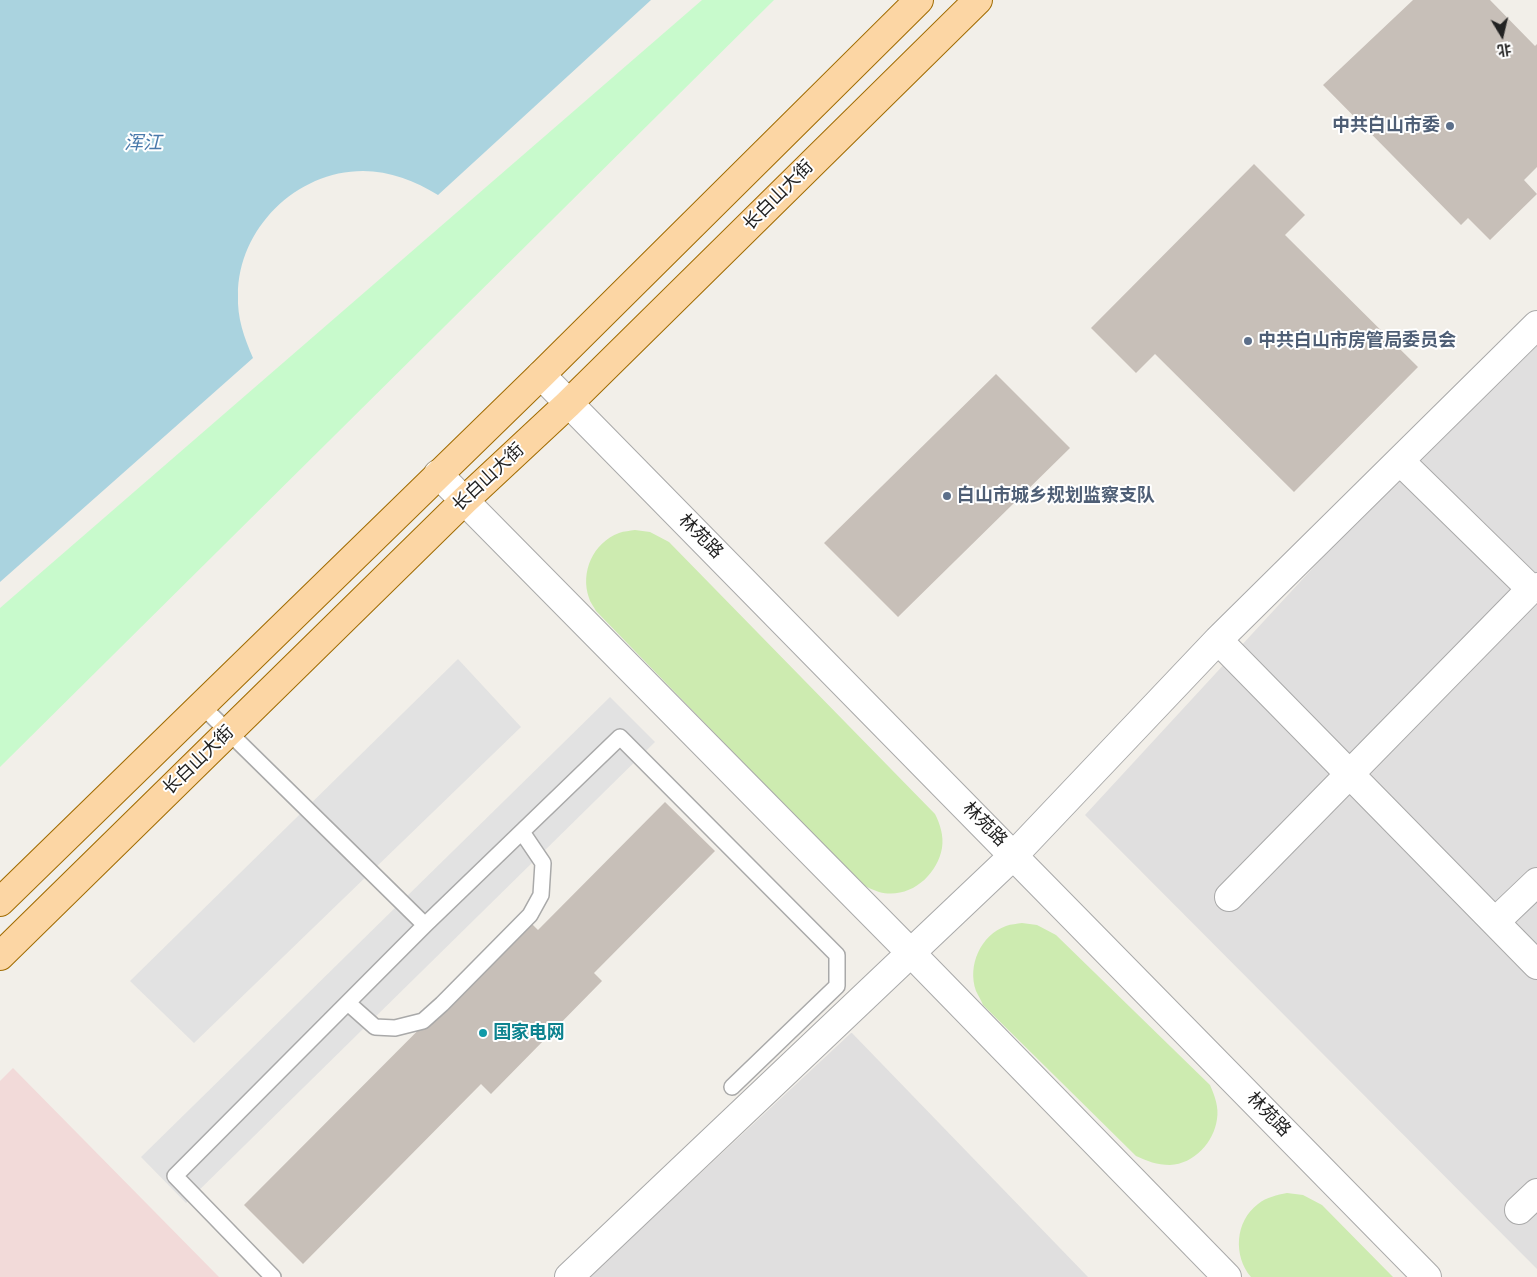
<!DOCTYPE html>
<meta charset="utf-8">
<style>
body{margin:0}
#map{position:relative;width:1537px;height:1277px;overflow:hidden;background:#f2efe9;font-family:Roboto,"Noto Sans SC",sans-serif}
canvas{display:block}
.north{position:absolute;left:1477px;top:10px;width:50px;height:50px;-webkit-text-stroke:4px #fff;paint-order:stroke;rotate:171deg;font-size:14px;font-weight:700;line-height:20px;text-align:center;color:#222}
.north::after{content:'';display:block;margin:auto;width:18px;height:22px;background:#222;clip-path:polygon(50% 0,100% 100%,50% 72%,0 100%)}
</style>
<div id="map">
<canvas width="1537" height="1277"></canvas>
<div class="north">北</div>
</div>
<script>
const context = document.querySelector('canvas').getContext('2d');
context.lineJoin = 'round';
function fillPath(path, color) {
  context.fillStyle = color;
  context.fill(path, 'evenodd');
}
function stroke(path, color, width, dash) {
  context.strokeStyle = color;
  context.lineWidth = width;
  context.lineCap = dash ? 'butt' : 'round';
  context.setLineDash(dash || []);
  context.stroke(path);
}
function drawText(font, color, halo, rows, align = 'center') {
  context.font = font + ' Roboto,"Noto Sans SC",sans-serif';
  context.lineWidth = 4;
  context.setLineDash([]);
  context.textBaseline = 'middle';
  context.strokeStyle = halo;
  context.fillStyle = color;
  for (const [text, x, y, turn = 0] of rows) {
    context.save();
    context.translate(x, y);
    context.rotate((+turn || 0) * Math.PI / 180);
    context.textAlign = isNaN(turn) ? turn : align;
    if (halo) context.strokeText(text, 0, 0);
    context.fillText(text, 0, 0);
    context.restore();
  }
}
const residential = new Path2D(`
 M1537,325V1269L1085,815Z
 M852,1033L1088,1277H589L851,1033Z`);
const commercial = new Path2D(`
 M13,1068L219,1277H0V1081Z`);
const grass = new Path2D(`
 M635,530L650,532L669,542L935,814C940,824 944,836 942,848C937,876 909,900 879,892C873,890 867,887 861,884L596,611C594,607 590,602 589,598C580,572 593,543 619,533C624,531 630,531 635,530Z
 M1022,923L1037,925L1056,935L1210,1085C1215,1096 1219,1108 1217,1119C1214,1142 1194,1164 1170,1165C1157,1165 1147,1161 1136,1156L983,1005C981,1000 978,995 976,991C967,965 981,935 1006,926C1011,924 1017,924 1022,923Z
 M1287,1193L1303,1195L1322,1205L1393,1277H1251C1233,1256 1235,1221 1258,1204C1267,1197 1277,1195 1287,1193Z`);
const park = new Path2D(`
 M702,0H774L0,767V608Z`);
const parking = new Path2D(`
 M458,659L521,727L194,1043L130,981Z
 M610,697L655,742L186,1203L141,1157Z`);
const water = new Path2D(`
 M0,0H651L438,195C415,181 390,171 363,171C296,171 238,229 238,295C237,318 244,337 253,358L0,582Z`);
const building = new Path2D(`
 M1413,0H1490L1535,46L1537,44V167L1524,180L1537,194L1490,240L1468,218L1461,225L1323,85Z
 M1254,164L1305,215L1285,235L1418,367L1294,492L1155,354L1136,373L1091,328Z
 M996,374L1070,448L898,617L824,543Z
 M665,802L715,851L594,973L602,981L491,1094L481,1084L303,1264L244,1205L528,920L538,930Z`);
const service = new Path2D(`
 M201,705L425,925
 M348,1003L375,1027L395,1028L423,1021L442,1004L530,915L541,895L543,863L522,832
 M273,1277L175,1176L425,925L620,737L837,955V986L732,1087`);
const minor = new Path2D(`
 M1400,461L1531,589
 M1218,640L1537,965
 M1229,897L1531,589L1537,587
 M1495,922L1537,882
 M1519,1210L1537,1193
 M569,1277L1014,855L1218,640L1537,325`);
const tertiary = new Path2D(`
 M541,375L1427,1277
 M438,474L911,953L1227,1277`);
const primary = new Path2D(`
 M0,902L541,375L919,0
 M0,956L465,500L568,404L978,0`);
const markers = [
 [1450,126,5,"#5c6f8a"],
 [1248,341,5,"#5c6f8a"],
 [947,496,5,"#5c6f8a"],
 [483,1033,5,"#0f9aa8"]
];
const serviceNames = [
 ["中共白山市委",1440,126,"right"],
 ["中共白山市房管局委员会",1258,341],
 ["白山市城乡规划监察支队",957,496]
];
const streetNames = [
 ["长白山大街",779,196,-45],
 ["长白山大街",489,478,-43],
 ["林苑路",700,537,45],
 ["长白山大街",199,761,-44],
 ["林苑路",984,825,45],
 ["林苑路",1268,1115,46]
];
const cultureNames = [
 ["国家电网",493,1033]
];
const waterNames = [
 ["浑江",143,144]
];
fillPath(residential, '#e0dfdf');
fillPath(commercial, '#f2dad9');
fillPath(grass, '#cdebb0');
fillPath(park, '#c8facc');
fillPath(parking, '#e2e2e2');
fillPath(water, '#aad3df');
fillPath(building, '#c7bfb8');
stroke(service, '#a9a9a9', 18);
stroke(minor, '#a9a9a9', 30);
stroke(tertiary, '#a9a9a9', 30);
stroke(primary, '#a06b00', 30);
stroke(service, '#fff', 15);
stroke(minor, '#fff', 28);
stroke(tertiary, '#fff', 28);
stroke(primary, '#fcd6a4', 28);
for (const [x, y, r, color] of markers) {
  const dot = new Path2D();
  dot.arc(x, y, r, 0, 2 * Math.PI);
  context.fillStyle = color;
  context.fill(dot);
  stroke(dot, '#fff', 2);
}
drawText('bold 18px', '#4e5e75', '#fff', serviceNames, 'left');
drawText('18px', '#222', '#fff', streetNames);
drawText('bold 18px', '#0d838f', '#fff', cultureNames, 'left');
drawText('italic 19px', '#4a7aab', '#fff', waterNames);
</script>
